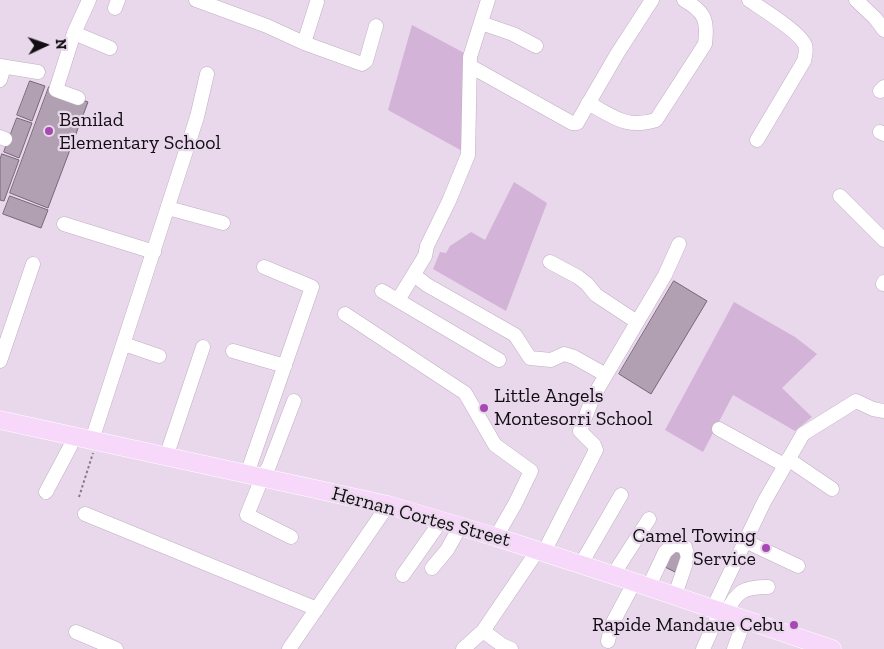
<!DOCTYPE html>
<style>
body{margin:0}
#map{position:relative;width:884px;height:649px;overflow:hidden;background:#e9d8eb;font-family:"Zilla Slab",serif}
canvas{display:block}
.north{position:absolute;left:20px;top:20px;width:50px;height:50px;-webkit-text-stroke:4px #e9d8eb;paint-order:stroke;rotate:87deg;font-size:14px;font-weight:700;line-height:20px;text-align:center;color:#120d13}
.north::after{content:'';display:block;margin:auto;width:18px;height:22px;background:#120d13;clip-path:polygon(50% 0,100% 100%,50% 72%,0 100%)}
</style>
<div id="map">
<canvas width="884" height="649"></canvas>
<div class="north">N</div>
</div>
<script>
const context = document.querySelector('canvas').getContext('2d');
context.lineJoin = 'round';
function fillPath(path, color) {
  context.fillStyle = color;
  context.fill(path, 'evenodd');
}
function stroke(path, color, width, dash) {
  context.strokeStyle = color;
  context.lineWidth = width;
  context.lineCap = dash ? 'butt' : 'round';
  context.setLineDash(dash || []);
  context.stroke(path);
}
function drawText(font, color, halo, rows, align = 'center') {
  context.font = font + ' "Zilla Slab",serif';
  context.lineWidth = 4.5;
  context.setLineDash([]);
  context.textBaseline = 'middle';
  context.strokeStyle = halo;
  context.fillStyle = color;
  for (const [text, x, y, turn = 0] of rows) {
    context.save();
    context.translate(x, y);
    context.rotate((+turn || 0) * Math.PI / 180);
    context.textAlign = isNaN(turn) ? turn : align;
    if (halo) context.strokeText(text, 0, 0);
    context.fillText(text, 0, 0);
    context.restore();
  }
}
const green = new Path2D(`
 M412,25L468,55L464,152L388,110Z
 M514,182L547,203L506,311L433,269L440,252L446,253L450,246L471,232L485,240Z
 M734,302L795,337L817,354L782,388L812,417L795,431L733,395L703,452L665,430Z`);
const building = new Path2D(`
 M30,81L45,86L32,121L17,115Z
 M49,87L88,102L48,208L10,193Z
 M17,118L32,123L19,158L4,152Z
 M2,154L19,160L4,201L0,200V160Z
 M10,196L48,210L41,228L3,214Z
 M674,281L707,301L651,394L619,374Z
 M674,544L685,550L675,572L663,566Z`);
const path = new Path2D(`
 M79,497L93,453`);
const minor = new Path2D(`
 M196,0L267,26L304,43L362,64L366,61L376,26
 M749,0C762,9 800,32 805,45C807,51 805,55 804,61L757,140
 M856,0L875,18L884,30
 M115,8L118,0
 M481,23L513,34L536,46
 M74,33L110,48
 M304,43L317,2
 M0,66L38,72
 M470,66L572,123H577L617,54L652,0
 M0,80L4,67
 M880,91L884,87
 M78,98L56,90L74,33L89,0
 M588,103C614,117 626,129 656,120L705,44C708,20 705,12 684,0
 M880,132L884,134
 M0,137L5,139
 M840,196L884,240
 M168,208L223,223
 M64,224L154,252
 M550,262L578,277L587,284L596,295L637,322
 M414,275L427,285L515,335L530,358L551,360L564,354L574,357L606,375
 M883,284L884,282
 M382,291L499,360
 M398,300L425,256L427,246L449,201L468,155L470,57L488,0
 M345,314L465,393L495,445L531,471L515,504L496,537
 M124,344L159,356
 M233,351L285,366
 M0,361L33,264
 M719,429L784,465
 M92,440L197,117L207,74
 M166,457L203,347
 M788,459L832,489
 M247,474L312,287L264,267
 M46,492L70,447L73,436
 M85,514L317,609
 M291,537L247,515L262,478L269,466L294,401
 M745,541L798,566
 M544,552L596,450L594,445L580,431L593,397L665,275L679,244
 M581,564L621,495
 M432,568L447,550L460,527
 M403,575L441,521
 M613,575L649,519
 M649,586L665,552L674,544L685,547L688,557L675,595
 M713,608L764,502L803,434L856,401L873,409L884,411
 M726,613C737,591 743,587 768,587
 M483,631L502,645L511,649
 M76,632L116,649
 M608,641L612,624L635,581
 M289,649L388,505
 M463,649L483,631L538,550
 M703,649L720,611
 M734,649L745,619`);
const major = new Path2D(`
 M0,420L388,505L496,537L613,575L832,649`);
const markers = [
 [49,131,5,"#a749b2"],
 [484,408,5,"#a749b2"],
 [766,548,5,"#a749b2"],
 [794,625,5,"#a749b2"]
];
const poiNames = [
 ["Banilad",59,120],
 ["Elementary School",59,143],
 ["Little Angels",494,396],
 ["Montesorri School",494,419],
 ["Camel Towing",756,536,"right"],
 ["Service",756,559,"right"],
 ["Rapide Mandaue Cebu",784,625,"right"]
];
const streetNames = [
 ["Hernan Cortes Street",421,517,15]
];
fillPath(green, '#d4b3d8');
fillPath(building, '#b1a0b2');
stroke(building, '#766777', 1);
stroke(minor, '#beaec0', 15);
stroke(major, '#fff', 19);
stroke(path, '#877b88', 2, [2.5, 2.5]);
stroke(minor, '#fff', 14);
stroke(major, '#f7d8fa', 18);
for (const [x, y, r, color] of markers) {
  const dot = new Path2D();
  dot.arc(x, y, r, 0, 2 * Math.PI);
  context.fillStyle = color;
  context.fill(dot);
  stroke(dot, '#e9d8eb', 2);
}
drawText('20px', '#120d13', '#e9d8eb', poiNames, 'left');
drawText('20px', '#120d13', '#e9d8eb', streetNames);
</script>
